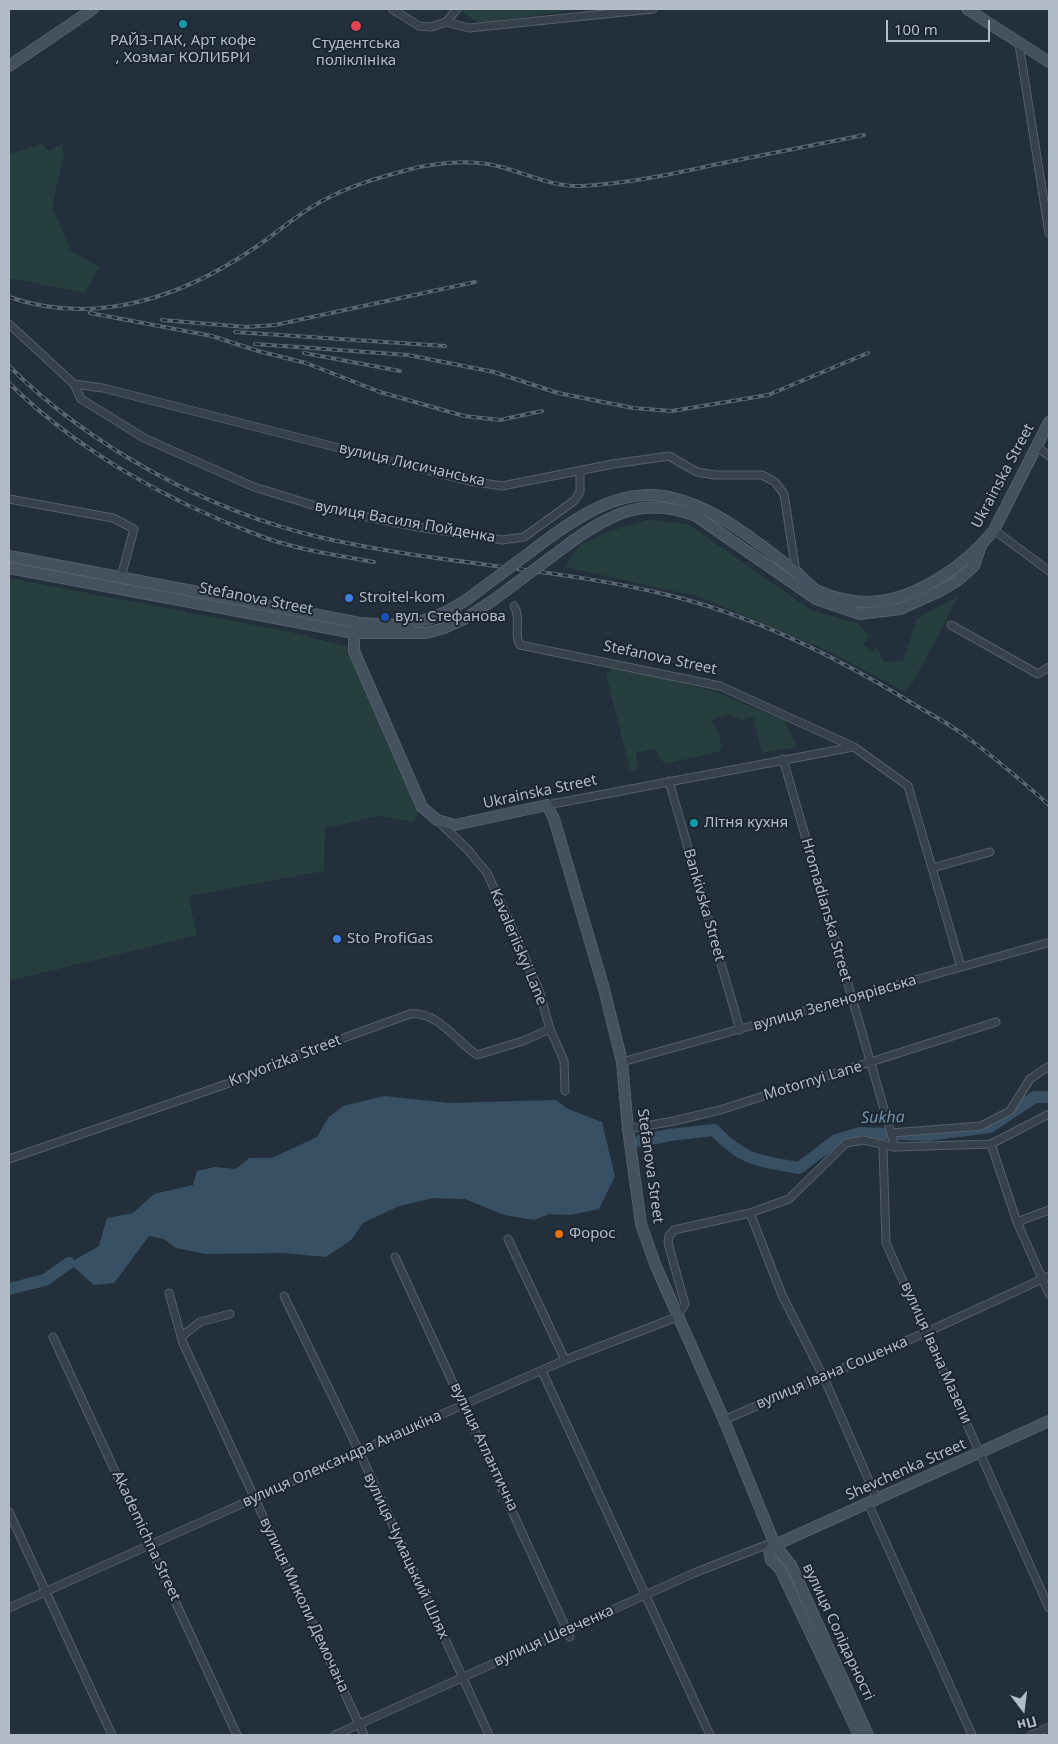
<!DOCTYPE html>
<meta charset="utf-8">
<style>
body{margin:0}
#map{position:relative;width:1058px;height:1744px;overflow:hidden;background:#23303b;font-family:"Noto Sans",sans-serif}
canvas{display:block}
.frame{position:absolute;inset:0;border:10px solid #b2bcc7;pointer-events:none}
.north{position:absolute;left:998px;top:1684px;width:50px;height:50px;-webkit-text-stroke:4px #1c2630;paint-order:stroke;rotate:165deg;font-size:14px;font-weight:700;line-height:20px;text-align:center;color:#b2bcc7}
.north::after{content:'';display:block;margin:auto;width:18px;height:22px;background:#b2bcc7;clip-path:polygon(50% 0,100% 100%,50% 72%,0 100%)}
.scale{position:absolute;left:886px;top:20px;width:104px;height:22px;box-sizing:border-box;border:2px solid #b2bcc7;border-top:0;padding-left:6px;font-size:15px;line-height:18px;white-space:nowrap;color:#b2bcc7;-webkit-text-stroke:4px #1c2630;paint-order:stroke}
</style>
<div id="map">
<canvas width="1058" height="1744"></canvas>
<div class="frame"></div>
<div class="north">Пн</div>
<div class="scale">100 m</div>
</div>
<script>
const context = document.querySelector('canvas').getContext('2d');
context.lineJoin = 'round';
function fillPath(path, color) {
  context.fillStyle = color;
  context.fill(path, 'evenodd');
}
function stroke(path, color, width, dash) {
  context.strokeStyle = color;
  context.lineWidth = width;
  context.lineCap = dash ? 'butt' : 'round';
  context.setLineDash(dash || []);
  context.stroke(path);
}
function drawText(font, color, halo, rows, align = 'center') {
  context.font = font + ' "Noto Sans",sans-serif';
  context.lineWidth = 4;
  context.setLineDash([]);
  context.textBaseline = 'middle';
  context.strokeStyle = halo;
  context.fillStyle = color;
  for (const [text, x, y, turn = 0] of rows) {
    context.save();
    context.translate(x, y);
    context.rotate((+turn || 0) * Math.PI / 180);
    context.textAlign = isNaN(turn) ? turn : align;
    if (halo) context.strokeText(text, 0, 0);
    context.fillText(text, 0, 0);
    context.restore();
  }
}
const green = new Path2D(`
 M464,9H581L480,23L461,12Z
 M42,144L49,151L62,144L64,154L52,207L71,251L99,267L85,293L9,278V154Z
 M648,520L688,524L811,610L859,624L869,637L863,644L873,652L877,648L884,662L903,661L917,618L959,596L913,682L904,691L824,649L700,597L565,567L580,545L608,532Z
 M9,578L291,632L347,647L420,811L413,822L379,816L325,828L324,871L188,896L197,935L9,981Z
 M614,667L714,691L784,720L798,747L762,753L753,717L741,720L729,714L711,720L718,733L722,747L718,752L665,764L659,757L656,748L636,753L638,770H630L606,675Z`);
const water = new Path2D(`
 M384,1096L450,1103L556,1100L568,1109L602,1122L615,1176L599,1209L570,1215L549,1214L534,1220L504,1215L465,1199L433,1198L399,1206L363,1223L351,1240L326,1257L283,1253L206,1254L176,1248L164,1239L149,1236L114,1283L94,1285L69,1263L99,1246L107,1218L133,1213L154,1194L193,1185L197,1171L215,1167L236,1169L249,1158H272L317,1137L328,1118L343,1106Z`);
const river = new Path2D(`
 M640,1141L670,1135L714,1130C744,1161 758,1161 799,1168L836,1140L860,1133L927,1135L990,1127L1035,1097H1049
 M9,1289L45,1280L69,1263`);
const street = new Path2D(`
 M392,9L419,26L431,27L446,22L469,28L653,9
 M446,22L457,9
 M1019,44L1049,233
 M9,324L74,384L103,388L469,481L502,486L613,464L669,456L697,472L715,475H762L775,482L784,494L796,572
 M74,384L81,399L144,438L254,487L322,508L412,526L502,540L524,537L574,501L580,492V470
 M1036,446L1049,456
 M9,499L113,518L134,529L121,577
 M994,530L1049,571
 M514,606C522,618 513,633 520,645L720,686L854,747L908,786L961,967
 M951,625L1038,674L1049,667
 M783,759L895,1147
 M669,781L740,1030
 M547,805L853,747
 M438,821L468,850L487,873L502,905L539,990L550,1029L564,1061L565,1091
 M932,868L990,852
 M622,1062L1047,943
 M628,1129L674,1121L720,1110L996,1022
 M891,1133L981,1126L1010,1111L1030,1079L1049,1066
 M991,1144L1017,1222L1049,1294
 M883,1146L886,1243L1049,1608
 M9,1159L244,1078L302,1053L410,1014C438,1011 456,1041 477,1055L523,1041L550,1029
 M750,1213L782,1295L824,1378L877,1499
 M1017,1222L1049,1210
 M508,1239L565,1360
 M395,1257L570,1637
 M169,1293L183,1343L364,1735
 M284,1296L359,1451L489,1735
 M53,1337L237,1735
 M181,1337L200,1322L230,1314
 M542,1371L710,1735
 M724,1420L927,1332L1049,1276
 M868,1503L972,1735
 M9,1512L112,1735
 M9,1608L465,1404L565,1360L677,1317L685,1304L668,1243L669,1236L674,1230L750,1213L789,1199L846,1143L863,1140L895,1147L991,1144L1049,1114
 M335,1735L694,1573L766,1545H775
 M1031,1735L1049,1727`);
const secondary = new Path2D(`
 M967,9L1049,62
 M9,66L93,9
 M553,535C580,516 611,496 646,495C700,493 754,540 795,571C803,577 810,587 818,591C852,606 884,606 917,590C947,576 973,556 994,530L1049,422
 M570,543C612,513 644,496 696,516L816,599L860,614L900,609L938,592L957,581L974,566L981,546
 M9,556L360,623C407,627 429,625 469,598
 M9,568L354,633H426L444,628L466,618L492,601
 M360,623L354,633V651L422,807L437,820L455,825L547,805L554,819L604,989L622,1062L628,1129L641,1224L655,1264L724,1420L775,1545L791,1565L868,1735
 M859,1735L780,1569L771,1560L769,1551L775,1545L1049,1421`);
const rail = new Path2D(`
 M9,297C96,327 183,297 256,247C278,232 299,213 322,201C349,186 378,178 407,170C434,163 460,160 488,164C518,169 548,187 580,186C626,184 673,174 718,164C767,154 816,145 864,135
 M90,313L212,336L258,351L306,363L380,392L464,416L500,420L542,411
 M162,320L246,327L275,325L475,282
 M235,332L445,346
 M255,344L408,355L494,372L558,393L633,408L672,411L768,395L868,353
 M304,353L400,371
 M9,366C89,446 208,511 319,537C434,564 553,567 668,595C755,616 839,658 915,705C932,715 949,724 964,735C994,757 1022,781 1049,805
 M9,383C79,452 171,503 263,537C298,550 337,555 374,562`);
const secondaryBridge = new Path2D(`
 M469,598L553,535
 M492,601L570,543`);
const markers = [
 [183,24,5,"#0f9aa8"],
 [356,26,6,"#e0444e"],
 [349,598,5,"#3f7fe0"],
 [385,617,5,"#1a4fb4"],
 [694,823,5,"#0f9aa8"],
 [337,939,5,"#3f7fe0"],
 [559,1234,5,"#e8710a"]
];
const poiNames = [
 ["РАЙЗ-ПАК, Арт кофе",183,41,"center"],
 [", Хозмаг КОЛИБРИ",183,58,"center"],
 ["Студентська",356,44,"center"],
 ["поліклініка",356,61,"center"],
 ["Stroitel-kom",359,598],
 ["вул. Стефанова",395,617],
 ["Літня кухня",704,823],
 ["Sto ProfiGas",347,939],
 ["Форос",569,1234]
];
const streetNames = [
 ["вулиця Лисичанська",412,465,13],
 ["Ukrainska Street",1003,476,-62],
 ["вулиця Василя Пойденка",405,522,10],
 ["Stefanova Street",256,599,11],
 ["Stefanova Street",660,658,12],
 ["Ukrainska Street",540,792,-12],
 ["Bankivska Street",704,905,74],
 ["Hromadianska Street",826,910,74],
 ["Kavaleriiskyi Lane",518,947,67],
 ["вулиця Зеленоярівська",835,1003,-16],
 ["Kryvorizka Street",285,1061,-21],
 ["Motornyi Lane",813,1081,-17],
 ["Stefanova Street",650,1166,82],
 ["вулиця Івана Мазепи",936,1353,66],
 ["вулиця Івана Сошенка",832,1373,-23],
 ["вулиця Атлантична",484,1447,65],
 ["вулиця Олександра Анашкіна",342,1459,-24],
 ["Shevchenka Street",906,1470,-24],
 ["Akademichna Street",146,1536,65],
 ["вулиця Чумацький Шлях",406,1556,65],
 ["вулиця Миколи Демочана",304,1605,65],
 ["вулиця Солідарності",838,1632,65],
 ["вулиця Шевченка",554,1636,-24]
];
const waterNames = [
 ["Sukha",883,1118,-1]
];
fillPath(green, '#263e3d');
fillPath(water, '#385064');
stroke(river, '#385064', 12);
stroke(street, '#555f69', 9);
stroke(secondary, '#555f69', 12);
stroke(street, '#37414b', 7);
stroke(secondary, '#45515e', 10);
stroke(rail, '#596672', 4);
stroke(rail, '#1c2630', 2, [5.5]);
stroke(secondaryBridge, '#555f69', 12, []);
stroke(secondaryBridge, '#45515e', 10);
for (const [x, y, r, color] of markers) {
  const dot = new Path2D();
  dot.arc(x, y, r, 0, 2 * Math.PI);
  context.fillStyle = color;
  context.fill(dot);
  stroke(dot, '#1c2630', 2);
}
drawText('15px', '#b2bcc7', '#1c2630', poiNames, 'left');
drawText('15px', '#b2bcc7', '#1c2630', streetNames);
drawText('italic 16px', '#7291aa', '#1c2630', waterNames);
</script>
